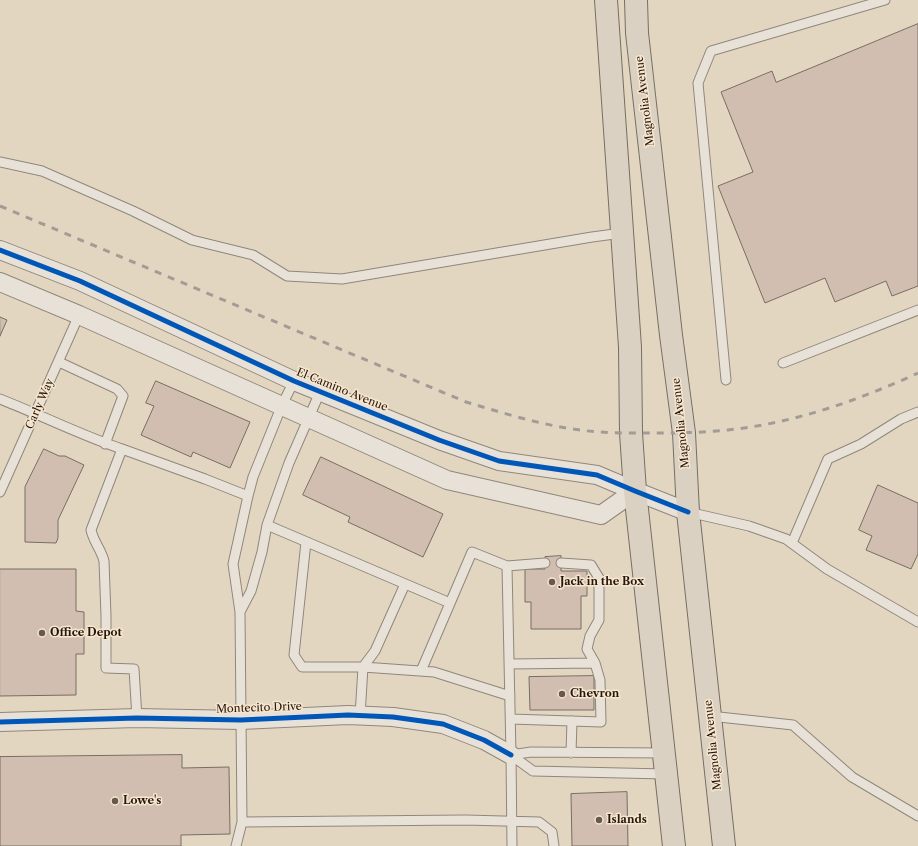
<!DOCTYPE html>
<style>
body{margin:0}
canvas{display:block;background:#e3d6c1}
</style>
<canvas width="918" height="846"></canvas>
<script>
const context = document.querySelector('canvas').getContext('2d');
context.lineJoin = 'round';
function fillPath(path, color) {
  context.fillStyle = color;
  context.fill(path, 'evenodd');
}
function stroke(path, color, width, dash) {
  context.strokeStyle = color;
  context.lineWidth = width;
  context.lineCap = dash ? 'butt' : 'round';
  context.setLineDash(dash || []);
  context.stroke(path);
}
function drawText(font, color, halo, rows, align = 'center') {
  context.font = font + ' "Libre Caslon Text",serif';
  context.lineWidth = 3;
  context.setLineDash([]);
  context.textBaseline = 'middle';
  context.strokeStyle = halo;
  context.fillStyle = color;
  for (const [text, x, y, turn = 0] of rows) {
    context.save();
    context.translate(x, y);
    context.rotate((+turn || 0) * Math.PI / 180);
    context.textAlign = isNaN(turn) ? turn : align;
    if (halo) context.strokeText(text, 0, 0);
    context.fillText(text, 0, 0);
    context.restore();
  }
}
const building = new Path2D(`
 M918,24V286L892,296L886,281L835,302L825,278L765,303L718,186L753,172L721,92L772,71L776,82Z
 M0,317L7,320L0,336Z
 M156,381L250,422L230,468L193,452L191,457L141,435L154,406L146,403Z
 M44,449L59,456H65L84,465L58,520V538L56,543L25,542V487Z
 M321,457L443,514L423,557L348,522L350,517L303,495Z
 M878,485L918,503V554L911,569L866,550L872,536L859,530Z
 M561,556V571H587V596H581V629H531V602H525V569H545V557Z
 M0,569H76V611L84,612V654H76V695L0,696Z
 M594,676V710H530L529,677Z
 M182,755V768L229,767L230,834L181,835V846H0V757Z
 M627,792L628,846H572L571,794Z`);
const lane = new Path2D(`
 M0,162L42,171L133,211L192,240L253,255L287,276L342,279L592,237L622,233
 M59,362L117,389L123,396L105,444
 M783,363L918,310
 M726,380L698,83L711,51L885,0
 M0,399C41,415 80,435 122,449L91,530C94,543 101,549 104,561L106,616V668L134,669L137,718
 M122,449L205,479L248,496
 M0,492L79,315
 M688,512L749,526L786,539L827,569L918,622
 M267,525L450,603
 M306,542L294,655L302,667H363L434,672L510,696
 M792,543L828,459L861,444L901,419L918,412
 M561,563L591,565L599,578V620L590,636L587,649L595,663
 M507,566L511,755L512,846
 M240,612L251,591L262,552L267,525L289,463L320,392
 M509,664L595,663L600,680L601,722L511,719
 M421,671L472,552L507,566L545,563
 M360,716L363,667L375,651L405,584
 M710,716L793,725L852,777L918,816
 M571,753L572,721
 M511,755L533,771L666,774
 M511,755L531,752L664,753
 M242,822L466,820L539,822L552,832L554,846
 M236,846L242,822L240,612L233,564L248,496L253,477L282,405L294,381`);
const street = new Path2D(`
 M0,250L80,281L294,381L439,440L499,461L597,475L635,491L688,512
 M0,282L79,315L447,480L601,515L635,491
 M0,722L137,718L241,720L348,715L393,717L443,724L484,740L511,755`);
const primary = new Path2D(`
 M606,0L630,347L631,433L635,491L674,846
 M636,0L637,33L671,335L684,433L688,512L724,846`);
const rail = new Path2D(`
 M0,206L466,402C503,413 541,425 580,430C601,433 622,433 643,433C671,433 700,433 728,430C794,423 857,401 918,373`);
const cycleway = new Path2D(`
 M0,250L80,281L294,381L439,440L499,461L597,475L635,491L688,512
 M0,722L137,718L241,720L348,715L393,717L443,724L484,740L511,755`);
const markers = [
 [552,582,4,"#66594d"],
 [42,633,4,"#66594d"],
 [562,694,4,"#66594d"],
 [115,801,4,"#66594d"],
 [599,820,4,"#66594d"]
];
const streetNames = [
 ["Magnolia Avenue",645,101,-97],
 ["El Camino Avenue",342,390,22],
 ["Carly Way",40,404,-66],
 ["Magnolia Avenue",681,423,-96],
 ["Montecito Drive",259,708,-2],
 ["Magnolia Avenue",713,745,-96]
];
const poiNames = [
 ["Jack in the Box",560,582],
 ["Office Depot",50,633],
 ["Chevron",570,694],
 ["Lowe's",123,801],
 ["Islands",607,820]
];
fillPath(building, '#d1beb1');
stroke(building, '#766e63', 1);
stroke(lane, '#90877b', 11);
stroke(street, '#90877b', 20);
stroke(primary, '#766e63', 24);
stroke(lane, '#e8e1d7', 9);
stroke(street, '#e8e1d7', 18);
stroke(primary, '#dbd1c2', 22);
stroke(rail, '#a29c94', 3, [7, 7]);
stroke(cycleway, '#0057b8', 5);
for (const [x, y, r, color] of markers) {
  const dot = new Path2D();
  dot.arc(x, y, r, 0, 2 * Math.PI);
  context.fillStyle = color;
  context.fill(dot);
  stroke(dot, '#f7e6cd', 1.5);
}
drawText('11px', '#23160f', '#f7e6cd', streetNames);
drawText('bold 11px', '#23160f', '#f7e6cd', poiNames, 'left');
</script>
